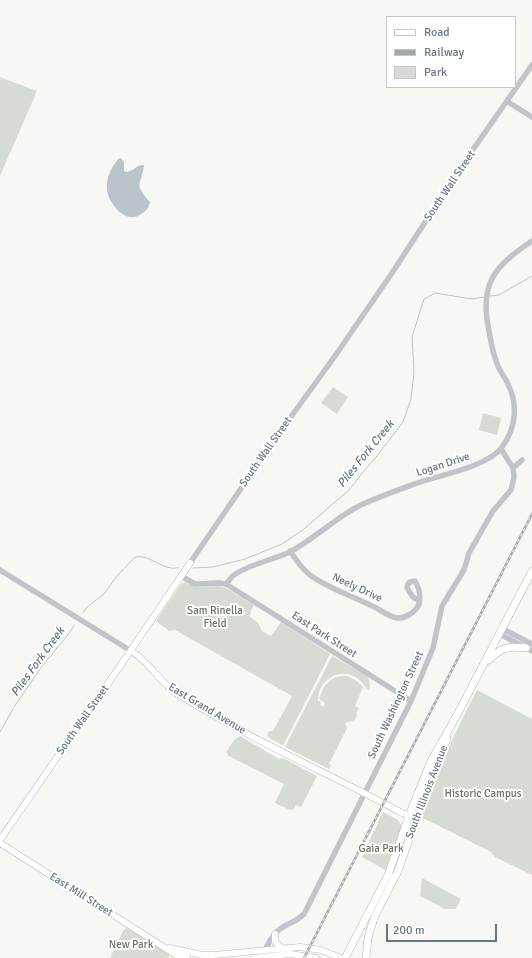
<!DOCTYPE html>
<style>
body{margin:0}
#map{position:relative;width:532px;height:958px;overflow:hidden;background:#f7f7f4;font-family:Signika,sans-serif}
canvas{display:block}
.legend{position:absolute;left:386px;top:16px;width:130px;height:72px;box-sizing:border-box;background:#fff;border:1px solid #c2c8ce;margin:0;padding:5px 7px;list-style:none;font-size:12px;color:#677685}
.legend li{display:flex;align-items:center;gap:8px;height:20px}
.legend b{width:20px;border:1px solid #c2c8ce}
.scale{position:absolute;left:386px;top:924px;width:111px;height:18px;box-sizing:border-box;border:2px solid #677685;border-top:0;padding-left:5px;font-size:12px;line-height:14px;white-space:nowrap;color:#677685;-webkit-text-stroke:3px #fff;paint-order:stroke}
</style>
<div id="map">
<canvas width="532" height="958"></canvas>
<ul class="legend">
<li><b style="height:5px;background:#fff"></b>Road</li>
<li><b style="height:5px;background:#a2a8ae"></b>Railway</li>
<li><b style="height:11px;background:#d6dcd4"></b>Park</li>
</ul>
<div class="scale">200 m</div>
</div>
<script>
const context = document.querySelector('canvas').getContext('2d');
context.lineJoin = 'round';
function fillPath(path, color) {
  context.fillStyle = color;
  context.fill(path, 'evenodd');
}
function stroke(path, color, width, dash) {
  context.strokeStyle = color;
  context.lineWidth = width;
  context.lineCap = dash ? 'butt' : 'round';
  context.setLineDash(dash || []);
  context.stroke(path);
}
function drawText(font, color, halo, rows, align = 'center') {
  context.font = font + ' Signika,sans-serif';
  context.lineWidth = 4;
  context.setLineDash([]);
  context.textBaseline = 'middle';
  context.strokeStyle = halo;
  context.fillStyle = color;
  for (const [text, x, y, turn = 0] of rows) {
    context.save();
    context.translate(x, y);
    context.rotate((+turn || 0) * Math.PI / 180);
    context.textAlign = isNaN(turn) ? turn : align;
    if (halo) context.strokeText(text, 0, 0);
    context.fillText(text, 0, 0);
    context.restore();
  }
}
const green = new Path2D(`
 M0,77L37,91L0,176Z
 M333,387L348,397L337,414L321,403Z
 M483,413L501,418L497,435L479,430Z
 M184,582L196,587L219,586L226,588L254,605L250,612L251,613L249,616L258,623L262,631L271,636L281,622L330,654L284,744L282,745L267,736L269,731H273L292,696L175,630L169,631L156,621L181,584Z
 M332,656L367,676L369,680L370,687L368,690C364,685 360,679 354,676C336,668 318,682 318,700L321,702L320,705L323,707L325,703L319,699C325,676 346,667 363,687L355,706L359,708L356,714L357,715L355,720L345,723L347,728L329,764L331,765L329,769L285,747Z
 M477,690L532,719V875L495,857L491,852L421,817C435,773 456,731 477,690Z
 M240,736L279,759L283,758L317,776L301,807L296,805L294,809L290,810L275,803L284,784L227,755L228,754L226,752L234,740Z
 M383,812L398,820L402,826L387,871L362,857Z
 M422,878L461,899L456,909H445L420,896Z
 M127,927L169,954V958H110L123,931Z`);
const water = new Path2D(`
 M121,158L124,162V171L127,172C134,171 137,164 144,165C142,186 132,182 150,202C149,208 146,211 141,214C127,225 109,205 107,190C106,178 111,168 118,159Z`);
const stream = new Path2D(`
 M490,296L499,295L532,276
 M193,568L213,567L245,559L282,544L304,529L350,489L363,472L377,456L403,422L411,399L414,372L412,337L424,299L435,293L472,299L484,297
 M83,613L87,607L104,594L117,576L135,557C151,554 162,571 178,568
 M14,707L42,666L67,636L74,626
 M0,732L13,709`);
const tertiary = new Path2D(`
 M508,102L532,117
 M513,468L522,460
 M290,551C296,560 301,568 310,575C329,589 351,595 372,606C380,609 388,617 397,618C405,619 416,612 419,604C421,596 419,588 415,581L410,582L408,584L407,588L413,597L419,601
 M190,563L277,436L335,356L392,273L465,161L532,65
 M0,570L131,651
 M181,576L195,584L219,583L226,584C229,581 231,577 234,575C245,566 275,559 290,552C316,538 337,516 363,504C381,496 401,489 420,482C441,475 489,466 502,447C517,427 518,403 507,382C504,376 500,371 498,366C493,355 491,342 489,331C479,284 494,266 532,241
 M226,584L411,701
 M503,629L532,644
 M500,634L532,651
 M261,958C266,949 271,935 280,929C289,922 294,924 304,914L411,701L433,648L442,606L464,570L469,553L493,511L511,490L514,477L513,468L501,449`);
const secondary = new Path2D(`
 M131,651C150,662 159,682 178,694C249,739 328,773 402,813L413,817
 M0,840L127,656L190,563
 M0,843L162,946L176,955L187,958
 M275,934V942L282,948
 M170,948L202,955H214L300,947L321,950L341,958
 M254,958L290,954L316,958`);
const trunk = new Path2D(`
 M489,660C501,647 508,646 526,648
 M345,958L388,875L412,808L431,761L457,715L532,571
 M366,958L368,938L374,918L398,871L433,770L447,739`);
const rail = new Path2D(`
 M304,958L532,514`);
const streetNames = [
 ["South Wall Street",450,186,-56],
 ["South Wall Street",266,452,-55],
 ["Logan Drive",443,465,-18],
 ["Neely Drive",357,588,25],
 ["East Park Street",324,635,33],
 ["South Washington Street",396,705,-65],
 ["East Grand Avenue",207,709,31],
 ["South Wall Street",83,720,-55],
 ["South Illinois Avenue",427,792,-69],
 ["East Mill Street",81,895,32]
];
const parkNames = [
 ["Sam Rinella",215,611],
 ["Field",215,624],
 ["Historic Campus",483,794],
 ["Gaia Park",381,849],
 ["New Park",131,945]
];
const waterNames = [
 ["Piles Fork Creek",366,454,-51],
 ["Piles Fork Creek",38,662,-54]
];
fillPath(green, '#d6dcd4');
fillPath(water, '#bbc4ca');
stroke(stream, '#bbc4ca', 1);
stroke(secondary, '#b3b8bd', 7);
stroke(trunk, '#b4b7bb', 8);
stroke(tertiary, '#c1c4c8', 5.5);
stroke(secondary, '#fff', 6);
stroke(trunk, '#fff', 7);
stroke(rail, '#a2a8ae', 2.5);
stroke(rail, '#fff', 1, [3]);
drawText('11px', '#677685', '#fff', streetNames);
drawText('11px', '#657762', '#fff', parkNames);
drawText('italic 12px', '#637780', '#fff', waterNames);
</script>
